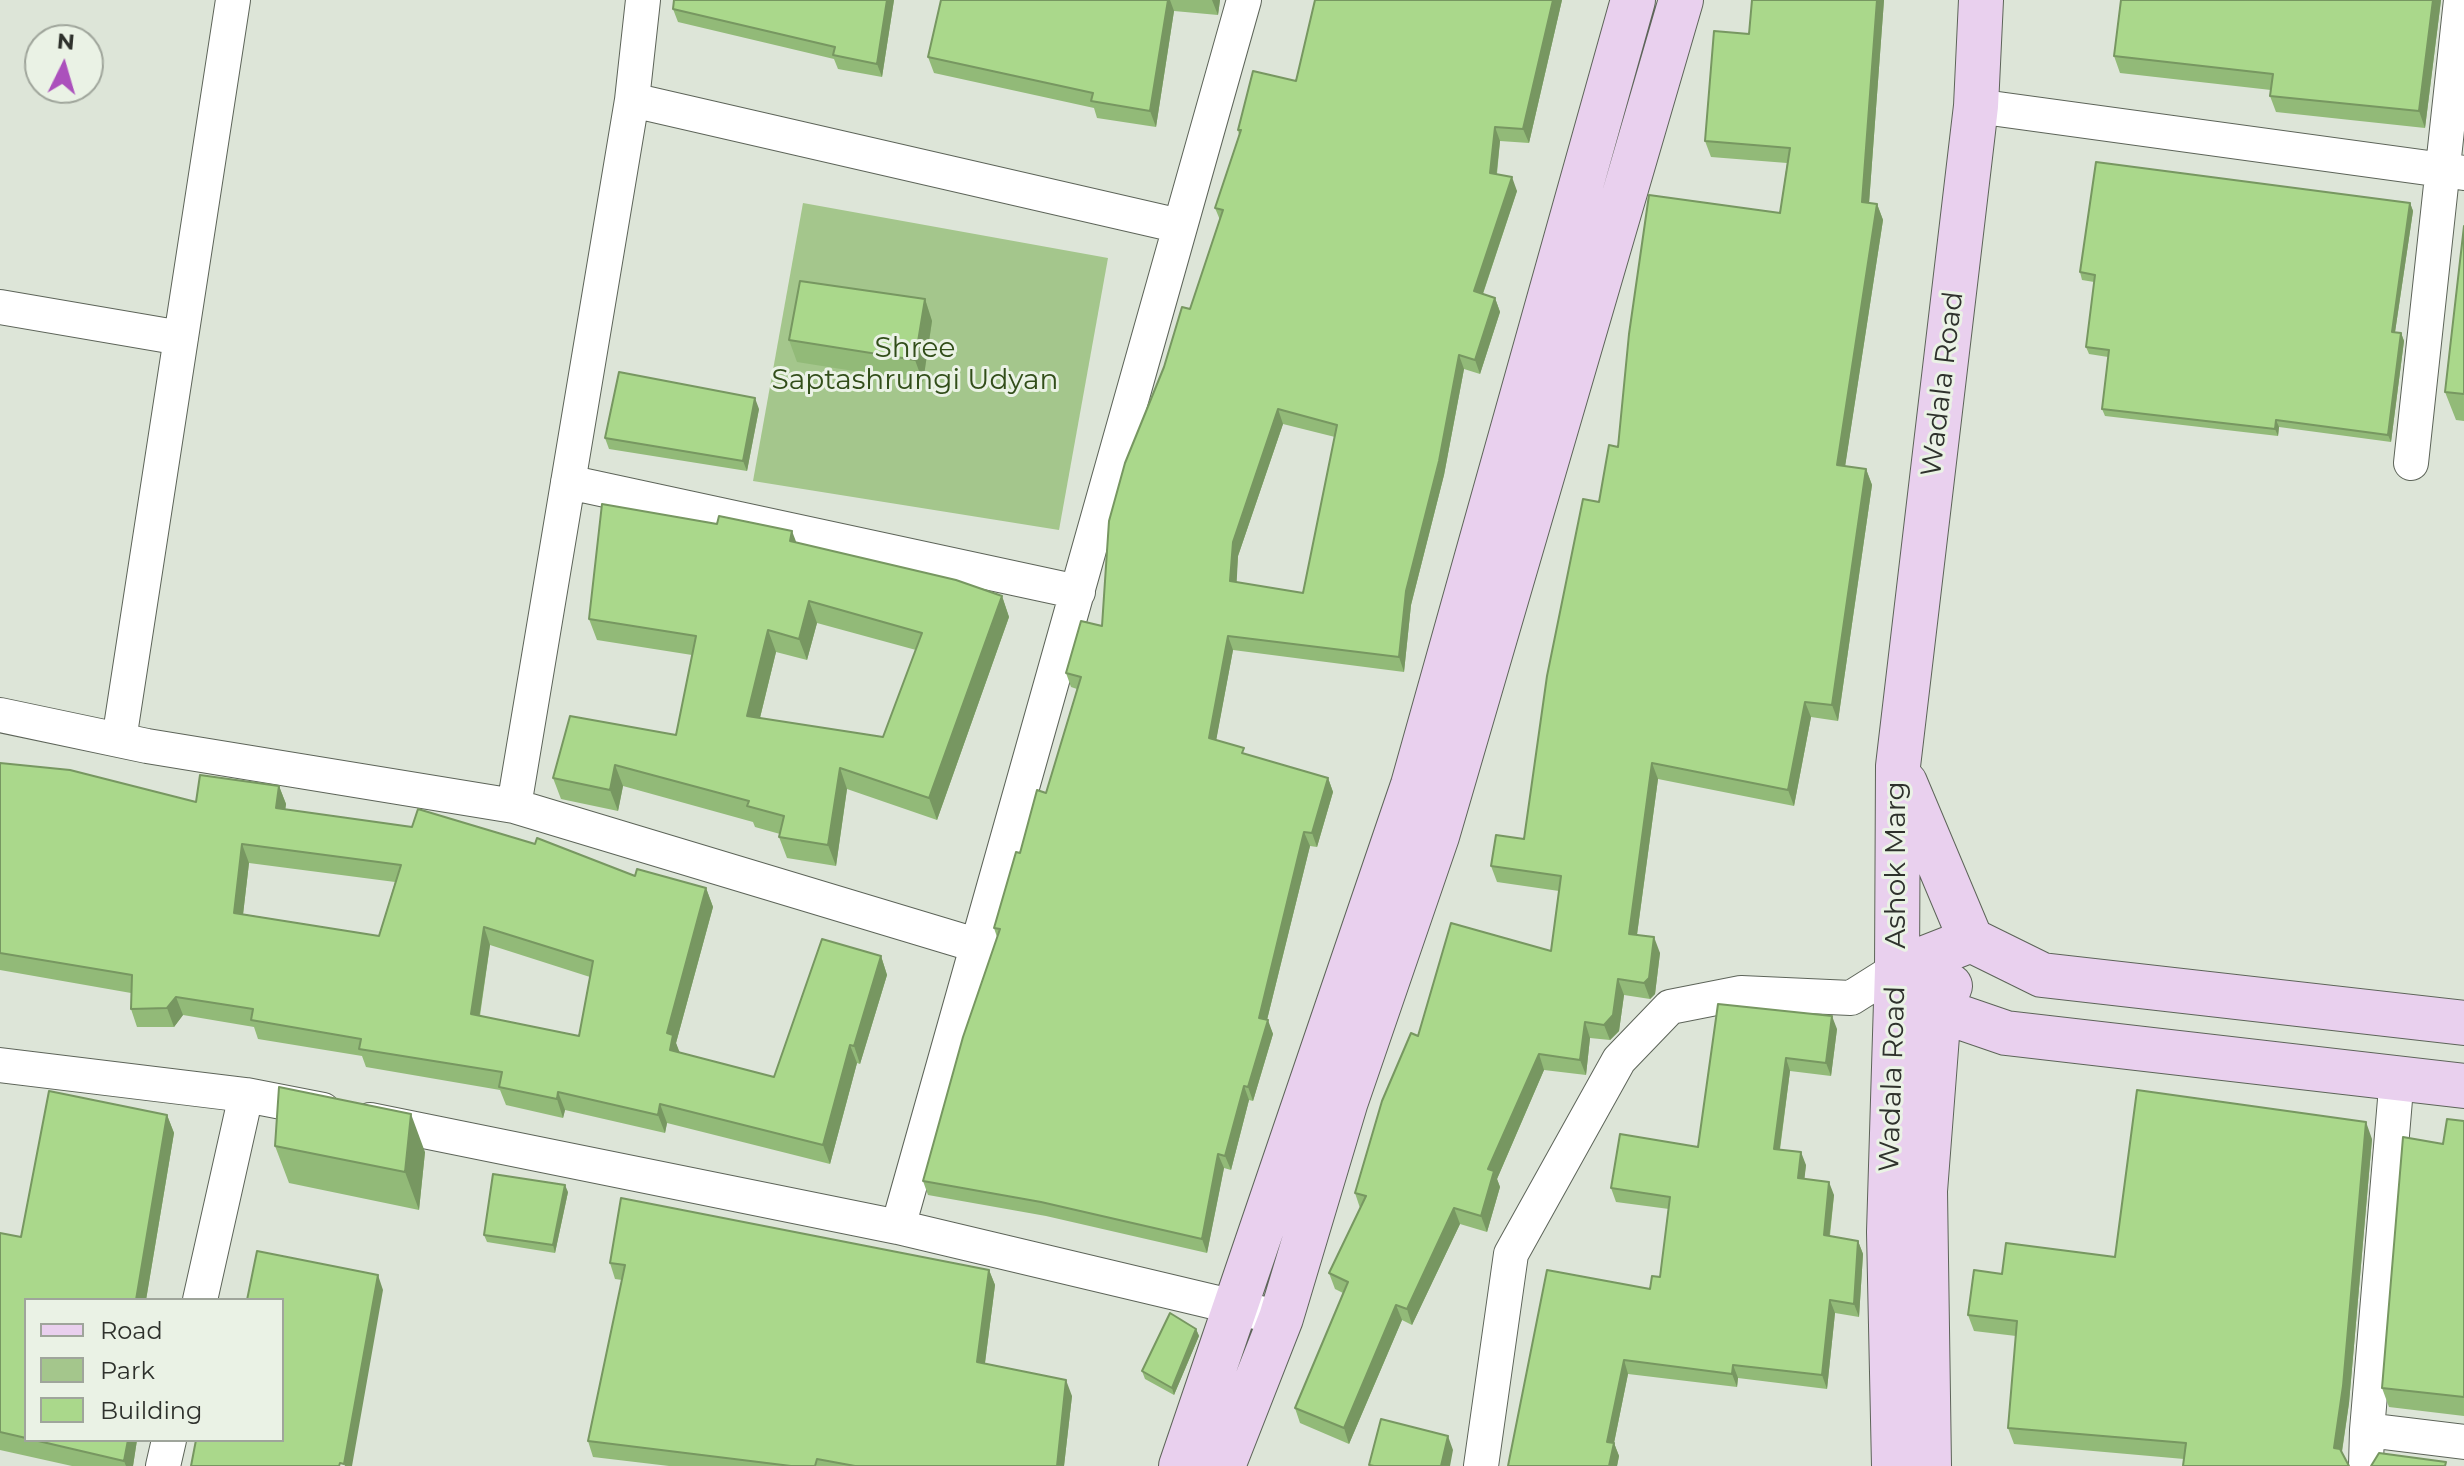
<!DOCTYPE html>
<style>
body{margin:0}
#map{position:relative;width:2464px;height:1466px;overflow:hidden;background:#dde5d8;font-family:Montserrat,sans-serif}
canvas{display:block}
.legend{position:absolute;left:24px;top:1298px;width:260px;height:144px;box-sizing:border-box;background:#eaf2e5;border:2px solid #9fa59b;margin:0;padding:10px 14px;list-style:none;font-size:24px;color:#2e312c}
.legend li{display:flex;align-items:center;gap:16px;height:40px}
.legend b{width:40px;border:2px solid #9fa59b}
.north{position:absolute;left:24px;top:24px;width:80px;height:80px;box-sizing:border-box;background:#eaf2e5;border:2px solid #9fa59b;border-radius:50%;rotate:5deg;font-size:22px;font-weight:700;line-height:32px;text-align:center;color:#2e312c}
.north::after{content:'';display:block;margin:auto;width:28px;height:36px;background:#ab50bc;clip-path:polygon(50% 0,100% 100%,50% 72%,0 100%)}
</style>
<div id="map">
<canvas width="2464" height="1466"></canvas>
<ul class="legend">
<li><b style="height:10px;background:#e9d0ee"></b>Road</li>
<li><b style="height:22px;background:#a4c68c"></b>Park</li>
<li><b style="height:22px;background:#aad88b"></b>Building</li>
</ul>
<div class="north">N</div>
</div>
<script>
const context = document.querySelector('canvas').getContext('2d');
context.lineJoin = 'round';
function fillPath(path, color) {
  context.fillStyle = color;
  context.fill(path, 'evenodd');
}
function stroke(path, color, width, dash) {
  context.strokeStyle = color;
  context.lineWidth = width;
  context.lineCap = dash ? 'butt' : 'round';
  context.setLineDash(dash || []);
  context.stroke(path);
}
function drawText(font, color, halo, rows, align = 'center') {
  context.font = font + ' Montserrat,sans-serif';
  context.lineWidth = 6;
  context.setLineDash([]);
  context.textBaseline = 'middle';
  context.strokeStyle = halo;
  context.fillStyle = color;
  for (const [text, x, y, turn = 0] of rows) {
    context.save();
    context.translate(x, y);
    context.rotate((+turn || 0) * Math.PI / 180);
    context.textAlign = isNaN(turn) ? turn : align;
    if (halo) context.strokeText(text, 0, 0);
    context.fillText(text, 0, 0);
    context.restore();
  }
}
const green = new Path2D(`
 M803,203L1108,258L1059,530L753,481Z`);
const street = new Path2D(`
 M632,100L1180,226
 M1976,106L2464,173
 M0,307L181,338
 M2411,463L2461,0
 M568,482L1078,592
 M0,715L147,746L514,806L979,946
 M119,740L233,0
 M514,806L632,100L643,0
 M0,1065L246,1095L323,1110
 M2397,1076L2367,1430L2464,1442
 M370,1120L898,1227L1281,1318
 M898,1227L1244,0
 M200,1300L246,1095
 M163,1466L169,1440
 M1481,1466L1511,1254L1619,1060L1670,1007L1741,993L1851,998L1897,969
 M2366,1466L2367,1430`);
const secondary = new Path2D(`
 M1981,0L1976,106L1898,766L1897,969L1939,1010L2006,1033L2464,1086
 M1905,783L1971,940L2042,975L2464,1023
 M1181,1466L1413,785L1633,0
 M1223,1466L1281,1318L1346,1101L1437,836L1681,0
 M1894,1466L1889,1232L1897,969L1971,940
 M1929,1466L1925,1191L1939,1010L1950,986`);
const wall = new Path2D(`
 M674,0H894L882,77L838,69L834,59L678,22L673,9Z
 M941,0H1220L1218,15L1174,11L1156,127L1097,118L1094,108L934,73L928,57Z
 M1315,0H1562L1529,143L1500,141L1497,174L1517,191L1483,294L1495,298L1500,312L1480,374L1464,369L1444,475L1411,605L1404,672L1233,650L1216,740L1246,754L1328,778L1333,792L1317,847L1310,846L1267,1020L1273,1034L1253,1101L1249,1100L1231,1170L1224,1168L1207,1253L1046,1216L928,1195L923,1181L997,937L994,928L1020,853L1046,793L1077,689L1071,687L1066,673L1102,626L1164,367L1190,309L1220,220L1215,208L1239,135L1238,130L1296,81ZM1283,424L1335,437L1303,593L1236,582L1238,556Z
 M1752,0H1884L1869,203L1877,204L1883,220L1845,466L1866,469L1872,485L1838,721L1811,717L1794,806L1658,779L1637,935L1660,953L1655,994L1650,999L1624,995L1619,1031L1610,1040L1590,1038L1586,1075L1544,1070L1497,1179L1500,1187L1487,1232L1460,1224L1412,1325L1402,1320L1349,1444L1300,1423L1295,1408L1343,1293L1335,1289L1329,1273L1360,1208L1355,1193L1418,1036L1551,951L1559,891L1497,882L1491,866L1524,839L1599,502L1618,447L1780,213L1787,163L1711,157L1705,141L1749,34Z
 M2121,0H2441L2425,128L2276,112L2270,96L2271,90L2120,73L2114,56Z
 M2410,203L2413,211L2395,332L2401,333L2404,341L2391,442L2279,427L2278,436L2105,416L2102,409L2108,357L2089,354L2086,347L2094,282L2082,280L2080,272Z
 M2464,226V421L2456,420L2445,392Z
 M925,299L932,321L923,382L797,362L789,340Z
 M759,409L747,471L609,449L605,438Z
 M796,543L1002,596L1009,617L937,820L847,789L836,866L787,858L779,837L780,834L755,827L753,822L623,786L618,811L561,799L553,778L676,735L692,655L597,640L589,619ZM817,623L916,650L883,737L760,718L776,652L807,660Z
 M0,763L196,802L279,786L286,804L285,810L635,876L706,888L713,907L676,1043L679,1053L774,1077L881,956L887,975L860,1064L857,1063L830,1164L667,1123L665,1133L565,1110L563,1118L506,1105L500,1090L366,1067L362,1056L258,1039L254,1027L183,1015L174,1027H137L131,1009V993L0,970ZM249,863L395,882L379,936L243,914ZM490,945L590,977L579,1036L480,1016Z
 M1718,1004L1837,1029L1831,1076L1790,1071L1780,1150L1806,1165L1804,1179L1834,1195L1830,1236L1858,1241L1863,1254L1859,1317L1835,1313L1827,1389L1738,1378L1737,1387L1628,1374L1614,1443L1619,1456L1617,1466H1508L1660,1277L1669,1209L1616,1202L1611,1188L1698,1147Z
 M167,1115L174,1133L146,1300H26V1440H137L133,1466H72L0,1450V1233L21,1237Z
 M2464,1121V1416L2389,1407L2382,1388L2443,1144Z
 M2372,1139L2349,1403L2342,1452L2184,1459L2014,1444L2008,1428L2016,1336L1974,1331L1968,1315L2002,1274L2115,1257Z
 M275,1146L425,1152L419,1210L289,1183Z
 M568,1192L555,1253L487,1242L484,1235Z
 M610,1263L989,1270L995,1285L985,1363L1072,1396L1064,1466H669L593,1457L588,1441L622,1280L615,1279Z
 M1196,1329L1199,1336L1174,1395L1145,1379L1142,1371Z`);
const shadedWall = new Path2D(`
 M887,0H894L882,77L877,64Z
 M1168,0H1170L1174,11L1156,127L1150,111Z
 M1212,0H1220L1218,15Z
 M1553,0H1562L1529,143L1523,129Z
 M1877,0H1884L1868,217L1862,202Z
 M2433,0H2441L2425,128L2419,111Z
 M1495,127L1500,141L1495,188L1490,173Z
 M1512,177L1517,191L1479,305L1474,291Z
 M2410,203L2413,211L2394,339L2392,332Z
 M1877,204L1883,220L1843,480L1837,465Z
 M1495,298L1500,312L1480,374L1475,360Z
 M925,299L932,321L923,382L915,360Z
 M2401,333L2404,341L2391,442L2388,435Z
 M1459,355L1464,369L1444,475L1411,605L1404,672L1399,657L1406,591Z
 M755,398L759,409L747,471L743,461Z
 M1278,409L1283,424L1238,556L1236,595L1230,581L1233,542Z
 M2276,420L2279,427L2278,436L2275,429Z
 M1866,469L1872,485L1838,721L1832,705Z
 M792,531L800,552L790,541Z
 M1002,596L1009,617L937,820L929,798Z
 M809,601L817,623L807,660L799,639Z
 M768,630L776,652L755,738L747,716Z
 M1228,636L1233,650L1214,752L1209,738Z
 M1805,702L1811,717L1794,806L1788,790Z
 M1652,763L1658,779L1635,949L1629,934Z
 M615,765L623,786L618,811L610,790Z
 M840,768L847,789L836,866L828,845Z
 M1328,778L1333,792L1317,847L1312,833Z
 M279,786L286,804L283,827L276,808Z
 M1304,832L1310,846L1264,1032L1259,1018Z
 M242,844L249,863L241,932L234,913Z
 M706,888L713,907L676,1043L680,1053L670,1050L667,1033Z
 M484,927L490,945L477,1032L471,1014Z
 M1654,937L1660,953L1655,994L1650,999L1644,983Z
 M881,956L887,975L860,1064L854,1046Z
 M1618,979L1624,995L1619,1031L1610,1040L1604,1025Z
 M176,997L183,1015L174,1027L167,1008Z
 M1832,1016L1837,1029L1831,1076L1826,1063Z
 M1268,1020L1273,1034L1253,1101L1248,1087Z
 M1585,1022L1590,1038L1586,1075L1580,1060Z
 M850,1045L857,1063L830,1164L823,1145Z
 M1539,1054L1544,1070L1497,1179L1500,1187L1487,1232L1481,1216L1488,1169Z
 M1786,1058L1790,1071L1778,1162L1774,1149Z
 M1244,1086L1249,1100L1231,1170L1225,1156Z
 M558,1092L565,1110L563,1118L557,1099Z
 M660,1104L667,1123L665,1133L658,1115Z
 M411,1114L425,1152L419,1210L405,1172Z
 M167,1115L174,1133L146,1300H136Z
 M2366,1122L2372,1139L2349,1403L2340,1464L2334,1448Z
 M1801,1152L1806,1165L1803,1192L1798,1178Z
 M1218,1154L1224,1168L1207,1253L1202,1239Z
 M1829,1182L1834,1195L1828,1248L1824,1235Z
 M565,1185L568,1192L555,1253L553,1245Z
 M1454,1208L1460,1224L1412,1325L1407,1309Z
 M1858,1241L1863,1254L1859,1317L1854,1304Z
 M989,1270L995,1285L983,1378L977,1362Z
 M378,1275L383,1290L352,1466H345L344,1464Z
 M1830,1300L1835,1313L1827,1389L1822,1375Z
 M1396,1305L1402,1320L1349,1444L1344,1428Z
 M1196,1329L1199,1336L1174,1395L1172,1388Z
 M1624,1360L1628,1374L1614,1443L1619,1456L1617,1466H1609L1607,1442Z
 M1733,1365L1738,1378L1737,1387L1732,1374Z
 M1066,1380L1072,1396L1064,1466H1057Z
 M1448,1436L1453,1450L1450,1466H1441Z
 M128,1440H137L133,1466H126L124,1461Z`);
const building = new Path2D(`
 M674,0H887L877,64L833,55L835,47L673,9Z
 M941,0H1168L1150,111L1091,101L1093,93L928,57Z
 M1315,0H1553L1523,129L1495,127L1490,173L1512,177L1474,291L1495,298L1475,360L1459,355L1439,461L1406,591L1399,657L1228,636L1209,738L1244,748L1242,753L1328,778L1312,833L1304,832L1259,1018L1268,1020L1248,1087L1244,1086L1225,1156L1218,1154L1202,1239L1041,1202L923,1181L963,1037L1000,929L994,928L1016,852L1020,853L1037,790L1046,793L1081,677L1066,673L1081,621L1102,626L1109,521L1125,463L1164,367L1182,307L1190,309L1223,210L1215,208L1241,130H1238L1253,71L1296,81ZM1278,409L1337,425L1303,593L1230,581L1233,542Z
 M1752,0H1877L1862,202L1877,204L1837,465L1866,469L1832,705L1805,702L1788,790L1652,763L1629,934L1654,937L1649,978L1644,983L1618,979L1613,1015L1604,1025L1585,1022L1580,1060L1539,1054L1488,1169L1494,1171L1481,1216L1454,1208L1407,1309L1396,1305L1344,1428L1295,1408L1348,1282L1329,1273L1366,1196L1355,1193L1382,1101L1411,1033L1418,1036L1451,923L1551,951L1561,876L1491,866L1496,835L1524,839L1547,676L1583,499L1599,502L1609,445L1618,447L1629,334L1649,195L1780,213L1790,148L1705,141L1714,31L1749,34Z
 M2121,0H2433L2419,111L2270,96L2273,74L2114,56Z
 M2096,162L2410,203L2392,332L2401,333L2388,435L2276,420L2275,429L2102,409L2109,350L2086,347L2095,275L2080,272Z
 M2464,226V394L2445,392Z
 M800,281L925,299L915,360L789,340Z
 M619,372L755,398L743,461L605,438Z
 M602,504L717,524L719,516L792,531L790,541L956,580L1002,596L929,798L840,768L828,845L779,837L784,816L747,806L749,801L615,765L610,790L553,778L570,716L676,735L696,636L589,619ZM809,601L922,633L883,737L747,716L768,630L799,639Z
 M0,763L70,770L196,802L200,775L279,786L276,808L412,827L418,809L535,844L537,838L635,876L637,869L706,888L667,1033L673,1035L670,1050L774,1077L822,939L881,956L854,1046L850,1045L823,1145L660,1104L658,1115L558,1092L557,1099L499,1087L502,1072L359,1049L361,1039L251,1020L253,1009L176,997L167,1008L131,1009L132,975L0,953ZM242,844L401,865L379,936L234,913ZM484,927L593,961L579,1036L471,1014Z
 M1718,1004L1832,1016L1826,1063L1786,1058L1774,1149L1801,1152L1798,1178L1829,1182L1824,1235L1858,1241L1854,1304L1830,1300L1822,1375L1733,1365L1732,1374L1624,1360L1607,1442L1614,1443L1609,1466H1508L1547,1270L1650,1289L1652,1276L1660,1277L1670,1197L1611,1188L1620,1134L1698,1147Z
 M279,1087L411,1114L405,1172L275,1146Z
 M2137,1090L2366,1122L2343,1386L2334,1448L2340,1449L2349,1466H2183L2186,1443L2008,1428L2017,1321L1968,1315L1974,1270L2002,1274L2006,1243L2115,1257Z
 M49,1091L167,1115L136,1300H26V1438L0,1432V1233L21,1237Z
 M2447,1119L2464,1121V1397L2382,1388L2403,1137L2443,1144Z
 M493,1174L565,1185L553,1245L484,1235Z
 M621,1198L989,1270L977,1362L1066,1380L1057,1466H855L817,1459L815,1466H791L588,1441L625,1265L610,1263Z
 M257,1251L378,1275L344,1464L340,1463L339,1466H191L196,1440H282V1300H247Z
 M1170,1313L1196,1329L1172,1388L1142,1371Z
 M1381,1419L1448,1436L1441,1466H1374L1369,1465Z
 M34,1440H128L124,1461Z
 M2379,1453L2446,1462L2445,1466H2371Z`);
const parkNames = [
 ["Shree",915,349],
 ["Saptashrungi Udyan",915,381]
];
const streetNames = [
 ["Wadala Road",1943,384,-83],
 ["Ashok Marg",1897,865,-90],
 ["Wadala Road",1893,1079,-88]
];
fillPath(green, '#a4c68c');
stroke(street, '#5d6459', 36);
stroke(secondary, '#5d6459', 46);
stroke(street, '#fff', 34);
stroke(secondary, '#e9d0ee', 44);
fillPath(wall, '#92ba78');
fillPath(shadedWall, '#779761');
fillPath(building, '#aad88b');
stroke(building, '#779761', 2);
drawText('28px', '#324e1a', '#eaf2e5', parkNames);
drawText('28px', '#2e312c', '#eaf2e5', streetNames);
</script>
